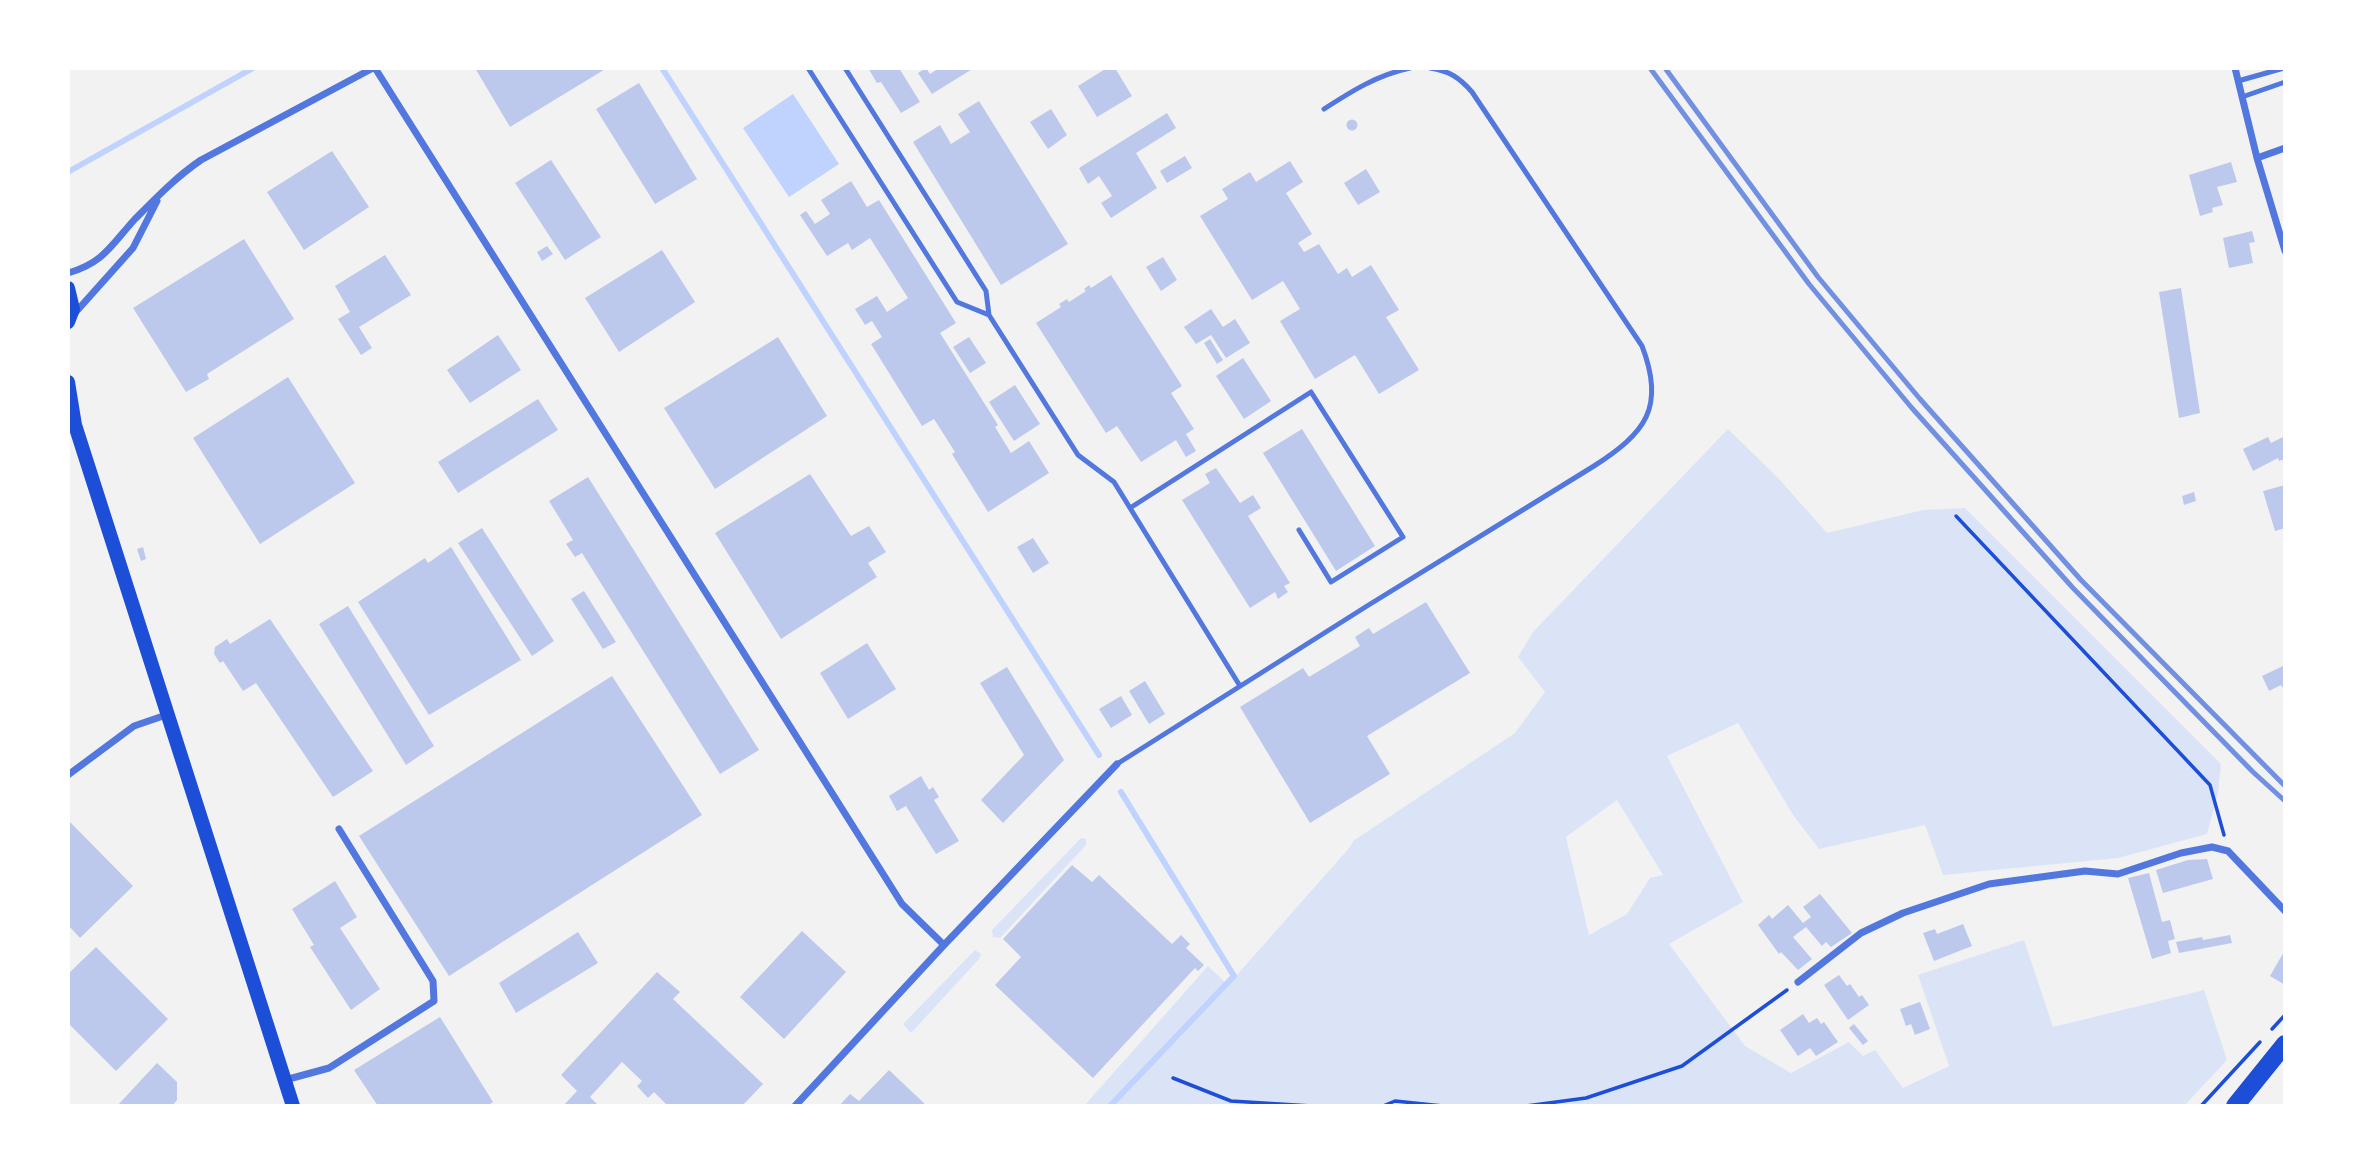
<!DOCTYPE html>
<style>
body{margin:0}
#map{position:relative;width:2353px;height:1174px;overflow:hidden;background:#f2f2f2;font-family:Poppins,sans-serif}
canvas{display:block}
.frame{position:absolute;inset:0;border:70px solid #fff;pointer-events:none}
</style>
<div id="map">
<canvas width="2353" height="1174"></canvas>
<div class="frame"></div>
</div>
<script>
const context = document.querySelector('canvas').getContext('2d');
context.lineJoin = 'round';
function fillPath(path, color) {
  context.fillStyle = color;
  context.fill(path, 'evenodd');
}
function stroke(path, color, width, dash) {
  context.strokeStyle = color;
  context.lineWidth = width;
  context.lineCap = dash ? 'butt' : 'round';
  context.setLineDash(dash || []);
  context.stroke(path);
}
const green = new Path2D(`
 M1728,429L1779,479L1827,533L1923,510L1965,508L2221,764L2218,793L2207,834L2118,858L1943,875L1925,825L1819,849L1793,815L1738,723L1667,756L1743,902L1669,944L1745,1046L1791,1073L1849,1042L1863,1056L1875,1050L1903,1088L1949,1066L1918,975L2024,940L2053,1027L2204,990L2227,1060L2184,1106H1084L1208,966L1228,985L1350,847L1353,841L1515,733L1545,692L1518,657L1533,632ZM1617,800L1663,875L1650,878L1627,914L1589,935L1566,837Z
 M1081,838L1086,839V845L1000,938L993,937L992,930Z
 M975,950L981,954L979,959L911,1033L903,1024Z`);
const water = new Path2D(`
 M793,94L839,164L789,197L743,128Z`);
const stream = new Path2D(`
 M662,68L1099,755
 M68,172L253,68
 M1110,1106L1234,976L1121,792`);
const building = new Path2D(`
 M475,68H607L510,127Z
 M868,68H899L920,102L901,113L881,82L877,83Z
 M926,68L930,74L939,68H974L932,94L918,73Z
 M1107,68H1115L1132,96L1097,117L1078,86Z
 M639,83L697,179L655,204L596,109Z
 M979,101L1068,244L1001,285L913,142L940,125L951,144L970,132L958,114Z
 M1051,109L1067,135L1048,149L1030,122Z
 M1167,113L1176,128L1136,153L1157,188L1111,218L1101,203L1112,196L1099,176L1088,184L1079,168Z
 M1346.5 125a5.5 5.5 0 1 1 11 0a5.5 5.5 0 1 1-11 0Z
 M332,151L369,207L304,250L267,192Z
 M1185,156L1192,168L1167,183L1160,171Z
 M551,160L601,237L565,260L515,183Z
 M1290,161L1303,182L1286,193L1312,234L1298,243L1304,252L1319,244L1338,274L1347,268L1352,277L1371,265L1399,310L1386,317L1419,370L1379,394L1355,355L1315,379L1280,321L1300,309L1283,281L1252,300L1200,216L1228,199L1222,189L1250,172L1256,182Z
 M2231,162L2237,182L2217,187L2223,205L2212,208L2213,212L2200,216L2189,175Z
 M1366,169L1380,192L1358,205L1344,183Z
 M851,181L867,207L879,200L956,323L940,333L998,425L995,427L1011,453L1029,441L1049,473L988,512L952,454L955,452L934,419L922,426L871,344L882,337L872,321L865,325L855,309L877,296L887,312L908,298L870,238L852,250L848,243L827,256L800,215L806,211L815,224L830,214L821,200Z
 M2252,231L2255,242L2249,243L2253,263L2229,268L2223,238Z
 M244,239L294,319L207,374L209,379L186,392L133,308Z
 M547,246L553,254L542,261L537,252Z
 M662,250L695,302L619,352L585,298Z
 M385,255L411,295L359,327L372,348L361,355L338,319L350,312L335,286Z
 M1163,257L1177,280L1161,291L1146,267Z
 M1111,275L1182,386L1171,393L1194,429L1186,434L1196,451L1186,457L1176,440L1141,462L1117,426L1106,433L1036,323L1061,307L1059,304L1067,299L1069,302L1086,291L1084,289L1089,285L1091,288Z
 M2181,288L2200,413L2179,418L2159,292Z
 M1211,309L1223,327L1235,319L1250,343L1226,358L1211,335L1196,344L1184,327Z
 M498,335L521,370L470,403L447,370Z
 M778,337L827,416L715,489L664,408Z
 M969,337L986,363L970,373L953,347Z
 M1210,339L1223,360L1217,364L1204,343Z
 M1243,358L1271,401L1244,419L1216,376Z
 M288,377L355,483L260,544L193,438Z
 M1015,385L1040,424L1014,441L989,402Z
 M538,399L558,430L458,493L438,462Z
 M1302,429L1375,546L1336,571L1263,453Z
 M2268,437L2271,443L2283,437L2285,459L2279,461L2278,458L2253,471L2243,449Z
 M1216,468L1240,503L1253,495L1261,508L1248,516L1290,583L1284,586L1288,592L1278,599L1275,592L1250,608L1182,500L1210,483L1205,474Z
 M810,474L851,536L869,526L886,552L868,563L877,577L781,639L715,533Z
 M588,477L759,750L720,774L582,553L575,557L566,544L573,540L549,501Z
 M2285,485V528L2275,531L2263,491Z
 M2194,492L2196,501L2184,505L2182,496Z
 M482,528L554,641L532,656L458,543Z
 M1033,538L1049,563L1033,573L1017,547Z
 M143,547L146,559L141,561L137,549Z
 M451,547L521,660L429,715L358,602L425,558L428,563Z
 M584,591L616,642L603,649L571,599Z
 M1426,602L1470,673L1367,736L1390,774L1310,823L1240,707L1303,668L1309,677L1360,646L1355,637L1369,628L1373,634Z
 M348,606L434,746L406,765L319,624Z
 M270,619L373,771L333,797L256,683L243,691L223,661L220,663L214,654L215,647L227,639L230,644Z
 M867,643L896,689L848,719L820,673Z
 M2285,665V691L2281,685L2269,691L2262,676Z
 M1007,667L1064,760L1003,823L981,800L1024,755L980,683Z
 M612,676L702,815L449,976L359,836Z
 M1145,681L1165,714L1149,724L1129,691Z
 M1121,696L1132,715L1111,728L1099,709Z
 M921,776L929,790L933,787L939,797L934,800L959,841L936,854L906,806L897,811L889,796Z
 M70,822L133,886L80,938L68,925V824Z
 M2207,859L2213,879L2163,893L2156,870L2188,860Z
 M1072,865L1092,882L1099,875L1172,944L1181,935L1190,944L1186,948L1204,965L1198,971L1195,968L1093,1078L995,985L1021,957L1003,939Z
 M2149,873L2162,922L2170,920L2175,939L2168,941L2171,953L2152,959L2128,878Z
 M335,881L357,917L340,928L380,989L351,1010L310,947L314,945L292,909Z
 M1820,894L1852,933L1831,947L1826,942L1822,946L1806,927L1793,937L1812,959L1798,970L1781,952L1779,954L1758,925L1769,915L1772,919L1788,905L1803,923L1811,917L1803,907Z
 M1963,924L1972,946L1934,961L1923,933L1935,929L1937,934Z
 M802,931L846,972L784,1039L740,997Z
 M578,932L598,963L516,1013L499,983Z
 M2230,935L2232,943L2179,953L2176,942L2202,937L2203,940Z
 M96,947L168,1019L116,1071L68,1023V974Z
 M2285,950V985L2270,976Z
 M657,972L680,992L673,999L763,1084L742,1106H668L654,1092L648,1098L637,1086L642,1081L622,1062L590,1097L599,1106H563L577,1091L561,1075Z
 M1839,975L1847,986L1850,984L1859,997L1862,995L1869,1005L1848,1020L1824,985Z
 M1920,1002L1930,1029L1915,1035L1911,1024L1906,1026L1900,1009Z
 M1803,1014L1809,1023L1817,1018L1821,1024L1824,1022L1838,1042L1816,1056L1810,1048L1798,1056L1780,1030Z
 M440,1017L493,1102L487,1106H378L354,1070Z
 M1854,1024L1868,1041L1863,1045L1849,1028Z
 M157,1063L177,1082V1100L172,1106H117Z
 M889,1070L927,1106H839L850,1094L859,1101Z`);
const path = new Path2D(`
 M1956,516L2210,785L2224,835
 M2272,1029L2285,1015
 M1173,1078L1231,1101L1312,1106
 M1383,1106L1395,1101L1443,1106
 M1526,1106L1586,1098L1682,1066L1787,990
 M2201,1106L2260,1042`);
const service = new Path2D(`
 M808,68L957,302L989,315
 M845,68L986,291L989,315L1078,455L1114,482L1240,686
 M2238,81L2284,68
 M2242,97L2285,82
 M1324,109C1352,91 1377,75 1410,68
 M1130,508L1311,392L1403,537L1331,582L1299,530
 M1117,764L1367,606L1594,466C1645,433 1666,408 1642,346L1472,92C1459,77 1449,71 1430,68`);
const minor = new Path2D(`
 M375,68L902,904L944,945
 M2235,68L2257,158L2285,251
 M2257,158L2285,148
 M68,273C104,263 112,244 135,219C156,198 176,177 201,160L373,68
 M74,314L133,248L157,201
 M68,775L134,726L169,714
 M1798,982L1861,933L1903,913L1989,884L2085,871L2118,874L2181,853L2212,847L2228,851L2285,911
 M285,1080L329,1068L434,1001L433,981L339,829
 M795,1106L944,945L1117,764`);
const secondary = new Path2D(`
 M68,288L73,309L68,322
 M68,382L75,425L293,1106`);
const primary = new Path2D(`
 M2235,1106L2285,1044`);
const rail = new Path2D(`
 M1650,68L1809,284L1911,407L2073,588L2253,772L2285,801
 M1665,68L1818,277L1920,399L2081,580L2285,786`);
fillPath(green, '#dbe4f7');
fillPath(water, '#bfd3fe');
stroke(stream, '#bfd3fe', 6);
fillPath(building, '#bdc9ec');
stroke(path, '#1d4ed8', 3.5);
stroke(service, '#5277de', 5);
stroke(minor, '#5277de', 7);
stroke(secondary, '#1d4ed8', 14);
stroke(primary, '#1d4ed8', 18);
stroke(rail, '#7290e2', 5);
</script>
